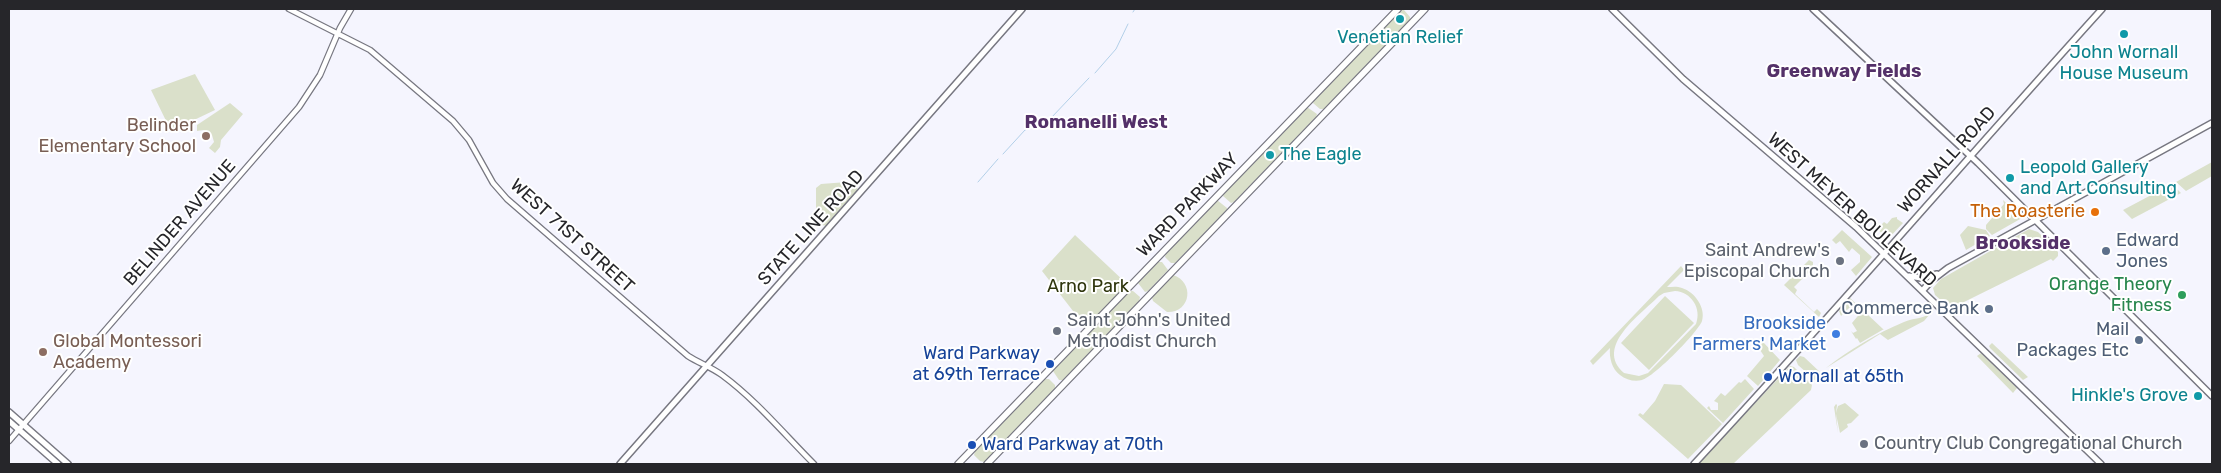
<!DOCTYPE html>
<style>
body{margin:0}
#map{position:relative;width:2221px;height:473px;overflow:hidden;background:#f5f5fe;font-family:Rubik,sans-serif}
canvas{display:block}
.frame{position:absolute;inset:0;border:10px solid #26262a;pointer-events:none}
</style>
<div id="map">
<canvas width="2221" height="473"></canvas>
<div class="frame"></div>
</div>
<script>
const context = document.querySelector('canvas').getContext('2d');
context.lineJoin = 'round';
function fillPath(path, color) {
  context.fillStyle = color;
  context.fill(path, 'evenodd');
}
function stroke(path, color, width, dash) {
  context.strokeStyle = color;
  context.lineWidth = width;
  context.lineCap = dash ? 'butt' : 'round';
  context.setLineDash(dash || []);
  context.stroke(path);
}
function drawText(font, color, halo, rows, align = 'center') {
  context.font = font + ' Rubik,sans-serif';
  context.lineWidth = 4;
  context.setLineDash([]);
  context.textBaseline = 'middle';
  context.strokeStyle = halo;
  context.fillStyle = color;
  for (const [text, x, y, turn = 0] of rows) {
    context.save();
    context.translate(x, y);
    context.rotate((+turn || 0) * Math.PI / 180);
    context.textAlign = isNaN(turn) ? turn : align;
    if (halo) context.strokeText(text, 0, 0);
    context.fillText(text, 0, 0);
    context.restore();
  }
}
const green = new Path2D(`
 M1401,10H1404L1410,17V20L1324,109H1320L1313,103L1314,100Z
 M195,74L215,110L171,131L151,90Z
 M230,103L243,114L221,140L220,147L215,153L209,148L214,142L212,135L204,130L197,131V125Z
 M1307,107L1317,114L1316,117L1234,202L1231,203L1223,196L1224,193Z
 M2212,162V176L2186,191L2176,182Z
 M847,182L857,186L858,192L828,226L821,225L816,218V188L821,184Z
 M2172,184L2181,193L2132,219L2123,210Z
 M1217,200L1227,208V210L1175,263H1171L1165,257L1166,253Z
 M2003,200L2022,218L1992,235L1986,229V225L2004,204Z
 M1897,217V219L1903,223L1888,239L1877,229L1884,222L1887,224L1892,218Z
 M1968,226L1986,230L1990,236L1966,250L1960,235Z
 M2029,229L2038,232L2058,252V256L2053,261L2051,259L1964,302L1952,310L1935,295L1933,288L1941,279Z
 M1842,230L1872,257L1856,276L1851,270L1860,262V255L1852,248L1849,252L1840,241L1836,244L1832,240Z
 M1075,235L1126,283L1125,288L1088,325L1080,320L1042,271Z
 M1809,260L1813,262V273L1811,274L1809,272L1794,287L1797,290L1795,294L1814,312L1817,309L1821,313L1819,317L1784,285Z
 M1158,262H1162L1168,270L1148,291L1145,292L1138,283Z
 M1681,266L1684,270L1667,287C1672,287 1677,286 1682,288C1695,292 1706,308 1702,321C1698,332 1654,377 1642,380C1635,382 1626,380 1620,375C1612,369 1609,358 1610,348L1593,365L1590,361ZM1675,291C1691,292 1702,308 1696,324L1648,373L1639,376L1624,373C1594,347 1640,315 1659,296L1664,293Z
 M1173,275C1195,282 1191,313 1167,312L1153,301L1152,298Z
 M1130,291H1133L1140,297L1139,301L1063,380H1059L1053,371Z
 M1665,296L1694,323L1649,370L1621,343Z
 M1850,298L1883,329H1884L1860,343L1857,338L1856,339L1851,331L1853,333L1857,331L1852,323L1862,311L1853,304L1841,316L1839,311Z
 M1930,314L1924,321L1888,340L1880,334L1826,368C1849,350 1877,333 1904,322C1913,318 1921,319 1930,314Z
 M1763,342L1780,360L1758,386L1747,376L1764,356L1758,347Z
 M1992,343L2028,377L2023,380L1990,348L1989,346Z
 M1981,353L2017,388L2013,393L1977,356Z
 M1800,356L1804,357L1822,374V380L1817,382L1798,365L1796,360Z
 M1790,366L1794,367L1812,385L1811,390L1733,464H1698Z
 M1045,379H1049L1055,385V389L984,462L980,461L974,455L975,451Z
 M1745,379L1754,389L1723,423L1707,408L1709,406L1711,410H1718V403L1714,401L1721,393L1725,396L1739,382L1741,383Z
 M1664,384L1681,385L1722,424L1688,459L1638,415L1640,413L1643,415L1655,401Z
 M1845,403L1859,415L1851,423L1847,424L1848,427L1840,433L1836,414L1838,433L1834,407L1836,404L1837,405L1836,413L1838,406Z`);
const stream = new Path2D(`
 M1133,12L1135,9
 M1095,73L1116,49L1128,24
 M1051,118L1089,78
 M1003,154L1025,130L1044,122
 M978,182L998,159`);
const tertiary = new Path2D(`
 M289,9L370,50L453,121L469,140L493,183L507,199L688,356C699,363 711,367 722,375C756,400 784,434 814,464
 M9,441L299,107L320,75L340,28L351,9`);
const secondary = new Path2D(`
 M1612,9L1683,79L1856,227L2101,464
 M1813,9L1978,163L2212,396
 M1909,276L1921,278L1937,274
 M1923,290L1931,281L1948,268L2212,123
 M9,412L68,464
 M9,421L58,464
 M620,464L1022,9
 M1694,464C1833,315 1965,160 2102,9`);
const primary = new Path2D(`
 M958,464L1398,9
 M987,464L1425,9`);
const markers = [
 [1400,19,5,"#0f9aa8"],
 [2124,34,5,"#0f9aa8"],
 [206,136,5,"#8d6e63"],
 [1270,155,5,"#0f9aa8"],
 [2010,178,5,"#0f9aa8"],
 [2095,212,5,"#e8710a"],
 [2106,251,5,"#5c6f8a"],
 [1840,261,5,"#6b7280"],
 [2182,295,5,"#2e9e5b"],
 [1989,309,5,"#5c6f8a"],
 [1057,331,5,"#6b7280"],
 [1836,334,5,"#3f7fe0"],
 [2139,340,5,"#5c6f8a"],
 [43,352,5,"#8d6e63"],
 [1050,364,5,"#1a4fb4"],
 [1768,377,5,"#1a4fb4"],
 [2198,396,5,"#0f9aa8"],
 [1864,444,5,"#6b7280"],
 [972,445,5,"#1a4fb4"]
];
const cultureNames = [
 ["Venetian Relief",1400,38],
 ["John Wornall",2124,53],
 ["House Museum",2124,74],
 ["The Eagle",1280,155,"left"],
 ["Leopold Gallery",2020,168,"left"],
 ["and Art Consulting",2020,189,"left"],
 ["Hinkle's Grove",2188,396,"right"]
];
const educationNames = [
 ["Belinder",196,126],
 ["Elementary School",196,147],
 ["Global Montessori",53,342,"left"],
 ["Academy",53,363,"left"]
];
const streetNames = [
 ["WORNALL ROAD",1947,160,-48],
 ["WARD PARKWAY",1188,205,-46],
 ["WEST MEYER BOULEVARD",1852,210,42],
 ["BELINDER AVENUE",180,223,-49],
 ["STATE LINE ROAD",811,228,-48],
 ["WEST 71ST STREET",572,236,42]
];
const foodNames = [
 ["The Roasterie",2085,212]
];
const serviceNames = [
 ["Edward",2116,241,"left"],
 ["Jones",2116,262,"left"],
 ["Commerce Bank",1979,309],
 ["Mail",2129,330],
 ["Packages Etc",2129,351]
];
const worshipNames = [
 ["Saint Andrew's",1830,251,"right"],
 ["Episcopal Church",1830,272,"right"],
 ["Saint John's United",1067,321],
 ["Methodist Church",1067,342],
 ["Country Club Congregational Church",1874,444]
];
const leisureNames = [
 ["Orange Theory",2172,285],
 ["Fitness",2172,306]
];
const parkNames = [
 ["Arno Park",1088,287]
];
const shopNames = [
 ["Brookside",1826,324],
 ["Farmers' Market",1826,345]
];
const transitNames = [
 ["Ward Parkway",1040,354,"right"],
 ["at 69th Terrace",1040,375,"right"],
 ["Wornall at 65th",1778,377],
 ["Ward Parkway at 70th",982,445]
];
const neighbourhoodNames = [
 ["Greenway Fields",1844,72],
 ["Romanelli West",1096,123],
 ["Brookside",2023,244]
];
fillPath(green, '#dae0ca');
stroke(stream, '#b2cfe8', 1);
stroke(tertiary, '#777781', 7);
stroke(secondary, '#777781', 8);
stroke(primary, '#777781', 8);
stroke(tertiary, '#fff', 4.5);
stroke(secondary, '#fff', 5);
stroke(primary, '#fff', 5.5);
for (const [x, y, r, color] of markers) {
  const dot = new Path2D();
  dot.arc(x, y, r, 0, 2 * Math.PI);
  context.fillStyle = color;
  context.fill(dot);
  stroke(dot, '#fff', 2);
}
drawText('18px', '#0d838f', '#fff', cultureNames);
drawText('18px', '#785e54', '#fff', educationNames, 'right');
drawText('18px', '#26262a', '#fff', streetNames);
drawText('18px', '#c56008', '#fff', foodNames, 'right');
drawText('18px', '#4e5e75', '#fff', serviceNames, 'right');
drawText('18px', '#5b616d', '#fff', worshipNames, 'left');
drawText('18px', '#27864d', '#fff', leisureNames, 'right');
drawText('18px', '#2f360d', '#fff', parkNames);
drawText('18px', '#366cbe', '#fff', shopNames, 'right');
drawText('18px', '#164399', '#fff', transitNames, 'left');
drawText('bold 19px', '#543169', '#fff', neighbourhoodNames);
</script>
